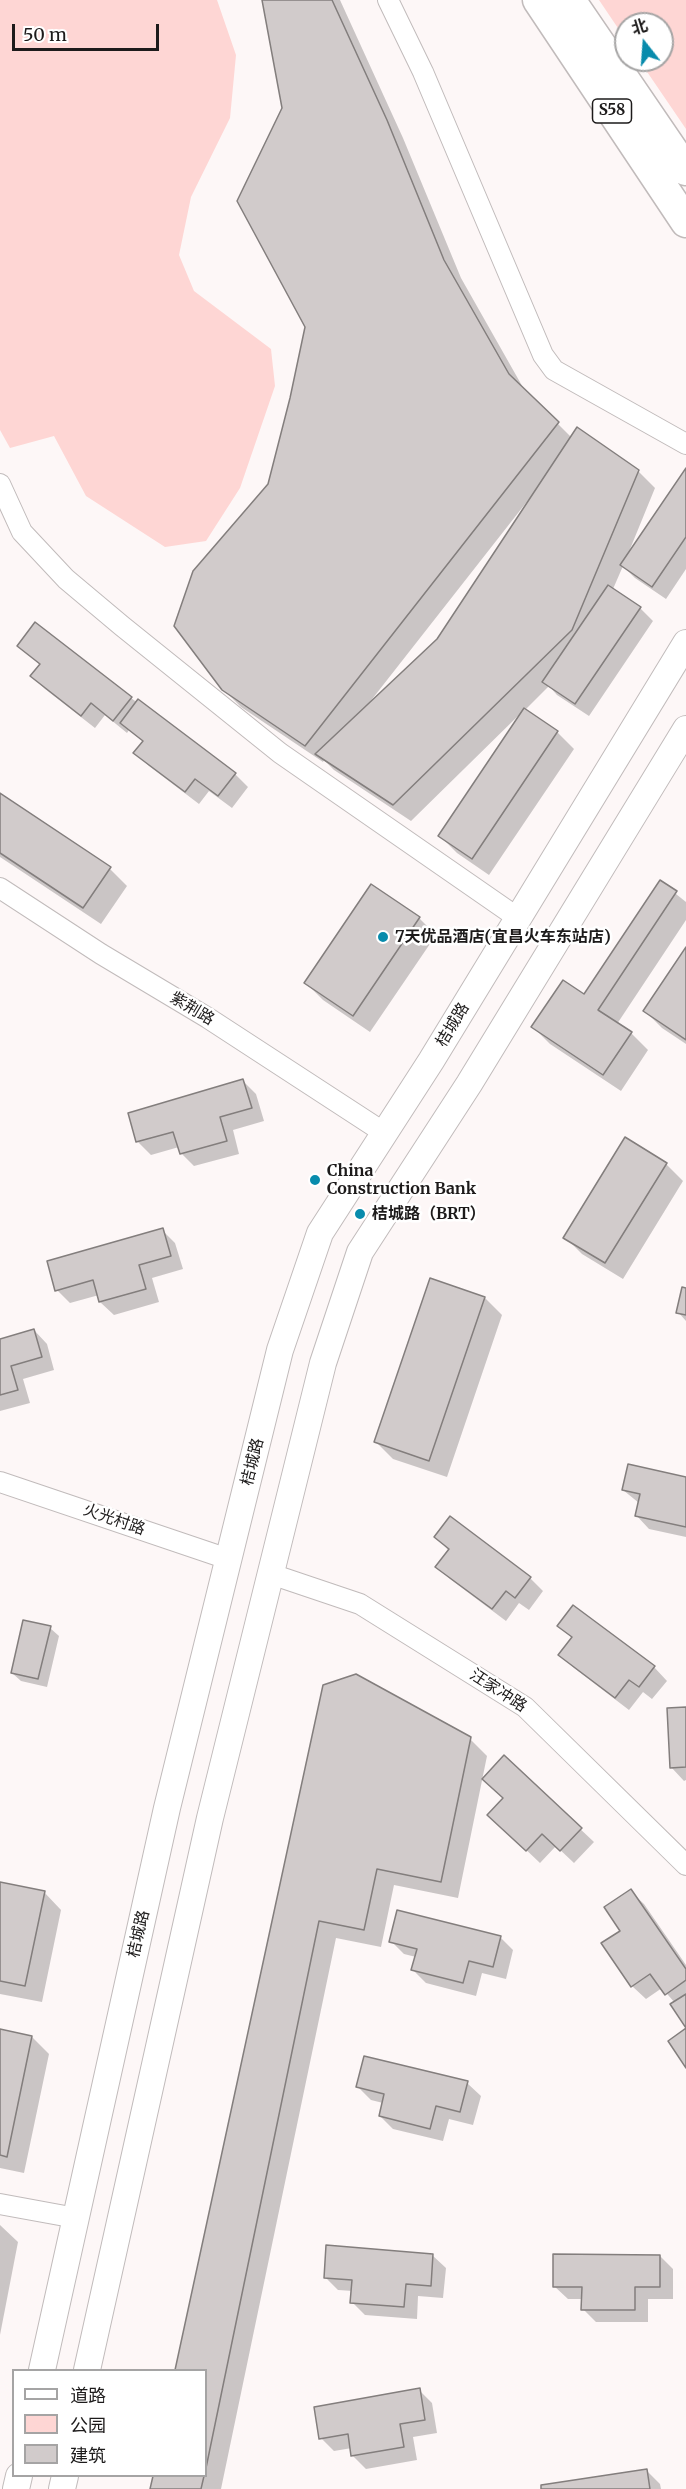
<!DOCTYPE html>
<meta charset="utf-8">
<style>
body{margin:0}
#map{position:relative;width:686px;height:2489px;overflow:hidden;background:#fdf7f7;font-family:Merriweather,"Noto Sans SC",serif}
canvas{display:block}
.legend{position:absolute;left:12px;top:2369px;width:195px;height:108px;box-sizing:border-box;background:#fff;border:2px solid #a5a4a4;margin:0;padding:8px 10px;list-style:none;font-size:18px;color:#1d1b1b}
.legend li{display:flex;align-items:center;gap:12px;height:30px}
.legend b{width:30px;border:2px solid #a5a4a4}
.north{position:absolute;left:614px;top:12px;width:60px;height:60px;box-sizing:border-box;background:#fff;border:2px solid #a5a4a4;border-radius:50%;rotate:343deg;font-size:16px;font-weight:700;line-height:24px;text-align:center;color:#1d1b1b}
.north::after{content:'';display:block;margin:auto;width:21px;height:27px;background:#088bac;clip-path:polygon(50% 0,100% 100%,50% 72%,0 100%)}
.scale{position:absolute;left:12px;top:24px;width:147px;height:27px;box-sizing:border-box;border:3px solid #1d1b1b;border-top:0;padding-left:8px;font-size:18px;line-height:21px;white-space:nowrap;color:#1d1b1b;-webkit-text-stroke:4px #fff;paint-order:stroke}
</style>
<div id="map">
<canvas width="686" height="2489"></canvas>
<ul class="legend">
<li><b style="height:8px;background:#fff"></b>道路</li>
<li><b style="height:16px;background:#fed6d4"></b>公园</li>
<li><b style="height:16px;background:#d1cbcb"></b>建筑</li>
</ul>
<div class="north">北</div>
<div class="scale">50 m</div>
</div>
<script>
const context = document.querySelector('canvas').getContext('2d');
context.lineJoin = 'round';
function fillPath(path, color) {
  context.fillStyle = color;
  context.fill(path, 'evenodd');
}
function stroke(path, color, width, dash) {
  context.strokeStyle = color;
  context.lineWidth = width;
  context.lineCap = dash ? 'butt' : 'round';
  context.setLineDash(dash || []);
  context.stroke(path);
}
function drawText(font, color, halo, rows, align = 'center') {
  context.font = font + ' Merriweather,"Noto Sans SC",serif';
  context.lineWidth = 5;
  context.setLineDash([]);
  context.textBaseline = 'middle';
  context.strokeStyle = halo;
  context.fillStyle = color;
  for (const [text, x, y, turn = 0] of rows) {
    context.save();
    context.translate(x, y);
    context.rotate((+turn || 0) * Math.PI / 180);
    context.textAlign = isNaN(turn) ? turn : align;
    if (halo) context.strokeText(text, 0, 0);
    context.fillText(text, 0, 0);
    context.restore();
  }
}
const green = new Path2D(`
 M0,0H217L236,55L230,118L191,197L179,255L194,291L271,349L275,386L240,488L206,541L165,547L86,496L54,436L10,448L0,430Z
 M599,0H686V129L639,60H662V24H626V40Z`);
const shadow = new Path2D(`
 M263,0H340L403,138L461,278L525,391L572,438L638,471L655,488L628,554L686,470V569L666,599L635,578L623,566L613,589L640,608L653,621L589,716L557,695L549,686L525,710L557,732L574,749L489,875L457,853L440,836L519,715L411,821L334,770L324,760L323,762L241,707L223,689L269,485L292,399L306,327L284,109ZM529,499L531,500L439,640L370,704L369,703Z
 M19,646L131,698L235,774L248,787L232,808L209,791L199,804L149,766L135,753L144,742L129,730L127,733L105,715L95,728L45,689L32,676L40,665Z
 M0,795L110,869L127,886L101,924L0,857Z
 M661,882L686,902V920L617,1024L631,1033L648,1050L621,1091L550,1044L533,1027L585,996Z
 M419,918L436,935L370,1032L323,1000L306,983Z
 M686,949V1044L662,1028L645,1011Z
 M243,1081L256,1094L264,1121L233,1130L239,1154L194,1166L181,1153L179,1147L151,1155L138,1142L130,1114Z
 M666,1164L683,1181L623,1279L582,1254L565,1237Z
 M162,1230L175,1243L183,1269L152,1278L159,1302L114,1315L100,1302L99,1295L70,1303L57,1290Z
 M431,1280L485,1298L502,1315L447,1477L393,1459L376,1442Z
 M686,1289V1321L678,1312Z
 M34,1330L47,1344L54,1370L23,1379L30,1403L0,1411V1340Z
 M686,1479V1537L649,1529L636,1515L639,1503L623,1490Z
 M451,1518L530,1578L543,1591L529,1610L519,1603L506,1621L450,1579L437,1566L449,1551L436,1537Z
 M559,1626L654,1667L667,1681L652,1699L643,1692L629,1710L574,1668L560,1655L573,1639Z
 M50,1628L59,1636L47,1687L21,1681L12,1673Z
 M324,1686L470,1739L487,1756L458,1898L394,1885L381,1947L336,1938L221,2489H151L154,2476H206V2370H177Z
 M686,1709V1780L684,1781L671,1767Z
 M504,1757L594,1842L574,1863L556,1846L540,1863L502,1827Z
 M0,1884L44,1892L61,1910L42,2002L0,1994Z
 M630,1891L644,1904L686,1965V2025L675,2003L662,1988L646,1999L632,1986L603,1944L622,1931Z
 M500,1937L513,1950L506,1979L482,1973L476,1996L426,1983L413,1970L416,1957L404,1954L391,1941Z
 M0,2030L32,2037L49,2054L24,2173L0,2168Z
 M467,2083L481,2096L473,2125L449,2119L443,2141L393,2129L380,2116L383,2103L371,2100L358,2087Z
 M0,2225L18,2242L0,2335Z
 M432,2255L446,2268L443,2298L418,2296L417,2319L365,2315L352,2302L353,2291L338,2290L325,2277Z
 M660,2256L673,2269V2299H648V2322H596L583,2309V2299H568L554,2286Z
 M419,2390L432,2403L437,2433L413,2437L417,2460L366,2469L353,2456L352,2448L334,2451L321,2438Z
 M647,2471L660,2484L661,2489H543Z`);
const building = new Path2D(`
 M262,0H332L387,120L444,260L509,374L559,422L305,746L222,690L174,626L193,571L268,484L290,398L305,327L237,201L282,108Z
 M577,427L639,470L572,630L393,805L315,754L437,639Z
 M686,468V537L652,587L620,565Z
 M608,585L641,607L575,704L542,682Z
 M35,622L132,697L113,721L91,703L81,716L30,676L40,664L17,646Z
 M138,699L236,773L218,796L195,779L185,792L133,753L143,741L120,723Z
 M524,708L558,731L472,859L438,836Z
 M0,793L111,867L83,908L0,853Z
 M660,880L677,891L598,1010L632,1032L603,1075L531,1027L563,980L584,994Z
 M371,884L420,917L353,1016L304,983Z
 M686,947V1040L643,1011Z
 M243,1079L252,1108L220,1117L227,1141L180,1154L173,1132L136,1142L128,1113Z
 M625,1137L667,1163L605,1263L563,1238Z
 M163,1228L171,1256L139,1265L146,1289L99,1302L93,1280L55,1291L47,1261Z
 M430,1278L485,1297L429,1461L374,1442Z
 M682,1287L686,1288V1315L676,1313Z
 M34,1329L42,1357L11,1366L18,1390L0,1395V1339Z
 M628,1464L686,1477V1527L635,1516L640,1494L622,1490Z
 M450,1516L531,1577L515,1598L506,1591L492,1609L435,1567L449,1549L434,1537Z
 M573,1605L655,1666L639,1687L629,1680L615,1698L558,1655L572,1637L557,1626Z
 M23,1620L51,1626L38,1679L11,1673Z
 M356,1674L471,1737L441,1882L377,1869L364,1930L319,1921L206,2468V2370H175L323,1685Z
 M686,1707V1767L670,1768L667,1708Z
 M504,1755L582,1828L560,1851L542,1834L526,1851L487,1815L503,1798L482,1779Z
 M0,1882L45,1891L25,1986L0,1981Z
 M631,1889L686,1969V1980L665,1995L650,1974L631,1987L601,1943L620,1931L604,1907Z
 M397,1910L501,1936L493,1967L469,1961L463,1983L411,1970L417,1949L389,1942Z
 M686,1994V2028L670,2004Z
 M686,2028V2068L668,2041Z
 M0,2029L32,2036L7,2157L0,2155Z
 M364,2056L468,2081L460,2112L436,2106L430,2129L379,2116L384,2094L356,2087Z
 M326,2245L433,2254L431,2286L406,2284L404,2307L350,2303L352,2280L324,2278Z
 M553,2254L660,2255V2287H635V2310H581L582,2287H553Z
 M420,2388L425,2420L400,2424L404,2447L351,2456L348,2434L319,2439L314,2407Z
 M647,2469L650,2489H541V2485Z
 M153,2476H204L201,2489H150Z`);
const minor = new Path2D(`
 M388,0L423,72L543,355L554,370L686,444
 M0,484L22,532L66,579L122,626L280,753L518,918
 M0,888L101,954L208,1018L383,1132
 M0,1482L228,1559
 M271,1574L360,1604L525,1707L686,1865
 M0,2204L76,2218`);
const major = new Path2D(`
 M42,2370L167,1808L280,1350L320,1233L431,1061L686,643
 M87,2370L210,1818L323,1363L360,1252L469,1084L686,729
 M16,2489L19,2476
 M62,2489L65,2476`);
const highway = new Path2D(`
 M538,0L686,222
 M570,0L686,170`);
const markers = [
 [383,937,6,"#088bac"],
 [315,1180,6,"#088bac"],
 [360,1214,6,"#088bac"]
];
const shields = [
 [612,111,39]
];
const shieldNames = [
 ["S58",612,111]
];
const poiNames = [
 ["7天优品酒店(宜昌火车东站店)",395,937],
 ["China",327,1171],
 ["Construction Bank",327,1189],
 ["桔城路（BRT）",372,1214]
];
const streetNames = [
 ["紫荆路",192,1009,31],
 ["桔城路",453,1025,-59],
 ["桔城路",253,1462,-76],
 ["火光村路",114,1520,19],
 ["汪家冲路",498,1691,33],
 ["桔城路",139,1934,-77]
];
fillPath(green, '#fed6d4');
fillPath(shadow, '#0003');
fillPath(building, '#d1cbcb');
stroke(building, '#837e7d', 1.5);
stroke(minor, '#c1bbbb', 22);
stroke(major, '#c1bbbb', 28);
stroke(highway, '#c1bbbb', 33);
stroke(minor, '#fff', 20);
stroke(major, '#fff', 26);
stroke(highway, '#fff', 30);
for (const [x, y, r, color] of markers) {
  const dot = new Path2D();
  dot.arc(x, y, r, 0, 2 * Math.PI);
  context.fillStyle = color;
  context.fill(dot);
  stroke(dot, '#fff', 2);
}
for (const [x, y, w] of shields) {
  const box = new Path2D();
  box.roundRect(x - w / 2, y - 12, w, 24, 4.5);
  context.fillStyle = '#fff';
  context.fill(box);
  stroke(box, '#1d1b1b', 1.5);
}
drawText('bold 15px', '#1d1b1b', null, shieldNames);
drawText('bold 16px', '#1d1b1b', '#fff', poiNames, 'left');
drawText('16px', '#1d1b1b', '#fff', streetNames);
</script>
